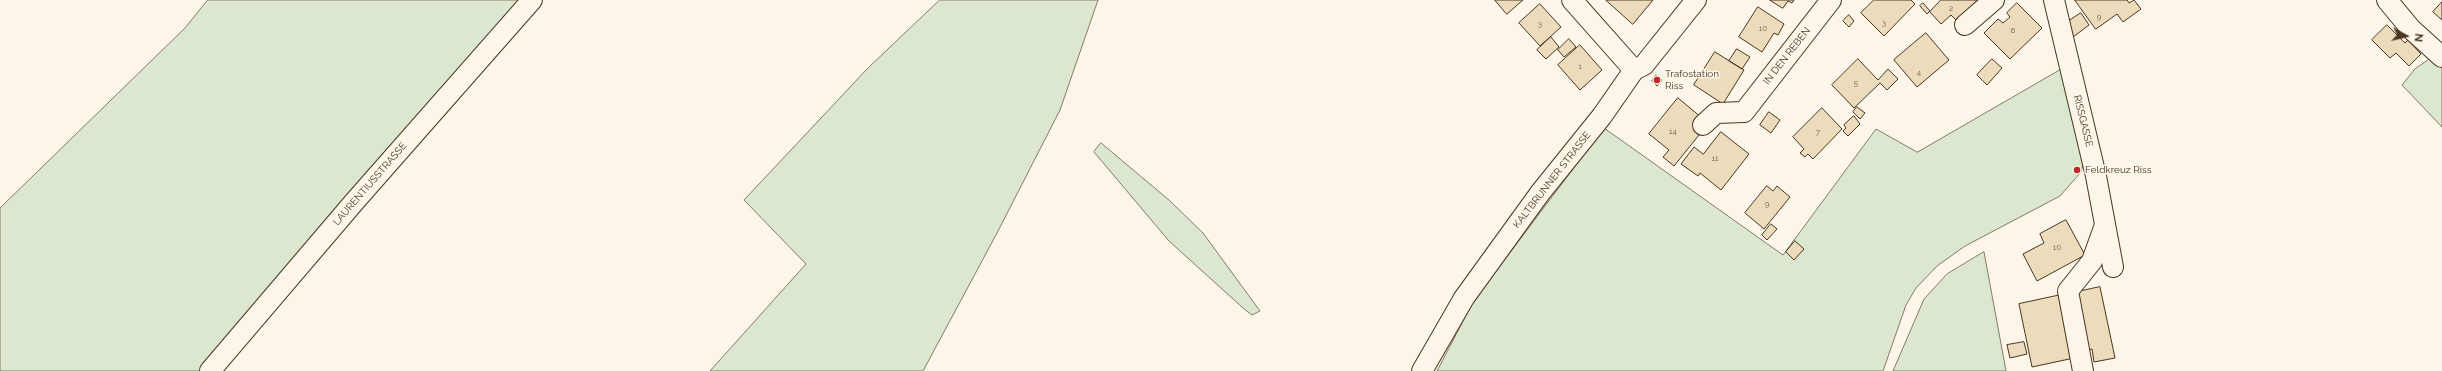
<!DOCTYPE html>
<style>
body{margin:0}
#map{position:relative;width:2442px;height:371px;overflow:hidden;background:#fbf6e9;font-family:Raleway,sans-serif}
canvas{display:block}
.north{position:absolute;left:2386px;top:16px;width:40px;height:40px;-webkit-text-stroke:3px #fbf6e9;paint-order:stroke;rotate:98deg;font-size:11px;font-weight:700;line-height:16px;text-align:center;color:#4a3520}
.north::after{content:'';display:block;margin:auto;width:14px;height:18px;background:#4a3520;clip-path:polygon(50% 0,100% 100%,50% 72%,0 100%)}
</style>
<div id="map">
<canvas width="2442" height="371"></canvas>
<div class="north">N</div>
</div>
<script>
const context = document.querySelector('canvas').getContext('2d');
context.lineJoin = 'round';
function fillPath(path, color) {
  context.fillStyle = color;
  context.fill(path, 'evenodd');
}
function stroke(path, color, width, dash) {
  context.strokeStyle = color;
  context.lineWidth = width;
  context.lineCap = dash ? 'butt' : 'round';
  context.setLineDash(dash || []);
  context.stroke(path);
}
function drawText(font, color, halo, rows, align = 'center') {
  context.font = font + ' Raleway,sans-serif';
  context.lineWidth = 3;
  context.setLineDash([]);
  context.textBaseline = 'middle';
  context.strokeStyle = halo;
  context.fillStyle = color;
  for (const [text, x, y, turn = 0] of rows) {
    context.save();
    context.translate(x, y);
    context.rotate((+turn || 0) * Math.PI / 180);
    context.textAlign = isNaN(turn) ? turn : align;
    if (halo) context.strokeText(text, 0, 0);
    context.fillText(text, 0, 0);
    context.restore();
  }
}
const green = new Path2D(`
 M208,0H520L200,371H0V208L185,28Z
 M940,0H1098L1060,110L997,233L923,371H710L806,264L744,200L868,68Z
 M2437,54L2442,57V127L2402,85L2415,69Z
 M2062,69L2085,156L2081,172L2060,196L1965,246L1937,266L1916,288L1906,305L1883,371H1437L1474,300L1604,128L1783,255L1876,129L1917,152Z
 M1101,143L1169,200L1203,233L1260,311L1252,315L1243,308L1169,241L1094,152Z
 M1984,252L2006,371H1893L1924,299L1947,274Z`);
const building = new Path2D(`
 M1495,0H1523L1507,14Z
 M1606,0H1653L1633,24Z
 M1770,0H1794L1792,3L1788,1L1783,8Z
 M1874,0H1911L1915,4L1884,36L1861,13Z
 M1941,0H1978L1956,20L1951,15L1941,24L1930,12Z
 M2075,0H2127L2129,3L2134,0L2141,9L2123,22L2117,14L2096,29Z
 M2442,2V20L2433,12Z
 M1923,3L1930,11L1927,14L1920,6Z
 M2017,3L2042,28L2010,59L1984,33L1998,19L2003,23L2010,17L2007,13Z
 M1540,4L1561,27L1540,46L1519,23Z
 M1758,7L1784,24L1778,35L1774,33L1762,52L1739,37Z
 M2081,13L2089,25L2073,37L2069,21Z
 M1849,15L1854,21L1849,27L1843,21Z
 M2387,25L2405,43L2408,40L2421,54L2409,66L2396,53L2390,58L2372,40Z
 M1926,33L1949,60L1917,87L1894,60Z
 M1551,37L1559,47L1546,59L1537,50Z
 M1569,39L1576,47L1564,57L1558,50Z
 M1580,45L1602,70L1580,90L1558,65Z
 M1737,49L1750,57L1742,69L1729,61Z
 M1715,52L1744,70L1723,104L1694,85Z
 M1858,59L1878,80L1888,69L1898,79L1887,90L1880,83L1854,108L1832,85Z
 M1992,59L2002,68L1987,85L1977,75Z
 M1656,75L1662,80L1657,86L1652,81Z
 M1678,98L1702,118L1693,130L1699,135L1674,166L1663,157L1669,150L1649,134Z
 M1857,107L1865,113L1860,119L1853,112Z
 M1822,108L1842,129L1813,159L1808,154L1805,157L1800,153L1804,149L1793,137Z
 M1769,112L1780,120L1771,133L1760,125Z
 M1854,116L1860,124L1848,136L1843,131L1846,128L1844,125Z
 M1721,132L1749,154L1721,190L1700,173L1698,176L1681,164L1694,147L1703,154Z
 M1767,186L1773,191L1777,186L1790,197L1764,229L1745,213Z
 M2066,220L2085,255L2037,281L2023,254L2044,243L2040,234Z
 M1771,224L1777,229L1767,240L1762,235Z
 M1795,241L1804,249L1794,260L1786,252Z
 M2100,287L2115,358L2094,362L2092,349L2088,350L2077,292Z
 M2061,295L2074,358L2032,367L2019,304Z
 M2024,342L2027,354L2010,358L2007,345Z`);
const minor = new Path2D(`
 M1572,0L1634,70
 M2054,0L2096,176L2113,267
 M2387,0L2411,29L2442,57
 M1965,25L1994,0
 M1703,125L1716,113L1744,112L1831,0
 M210,371L355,201L532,0
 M1422,371L1464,298L1540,193L1602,116L1634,70L1644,65L1696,0
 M2083,371L2068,291L2092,261L2105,225`);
const markers = [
 [1657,80,4,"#c62828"],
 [2077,170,4,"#c62828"]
];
const numberNames = [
 ["2",1951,9],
 ["9",2099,18],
 ["3",1884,24],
 ["3",1540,25],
 ["10",1763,29],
 ["6",2013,31],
 ["1",1580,67],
 ["4",1919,73],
 ["5",1856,84],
 ["14",1673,132],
 ["7",1818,133],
 ["11",1715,159],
 ["9",1767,205],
 ["10",2057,248]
];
const streetNames = [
 ["IN DEN REBEN",1787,56,-52],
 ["RISSGASSE",2083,121,76],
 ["KALTBRUNNER STRASSE",1552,180,-52],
 ["LAURENTIUSSTRASSE",370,184,-49]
];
const poiNames = [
 ["Trafostation",1665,74],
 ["Riss",1665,86],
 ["Feldkreuz Riss",2085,170]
];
fillPath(green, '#dce7d0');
stroke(green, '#887966', 1);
fillPath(building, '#ecdcbc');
stroke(building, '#4a3520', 1);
stroke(minor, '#4a3520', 22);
stroke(minor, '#fbf6e9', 20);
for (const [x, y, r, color] of markers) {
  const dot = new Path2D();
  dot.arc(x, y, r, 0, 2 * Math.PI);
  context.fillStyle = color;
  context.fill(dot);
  stroke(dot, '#fbf6e9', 1.5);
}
drawText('8px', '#725f47', null, numberNames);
drawText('10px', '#4a3520', '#fbf6e9', streetNames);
drawText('10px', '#4a3520', '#fbf6e9', poiNames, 'left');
</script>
